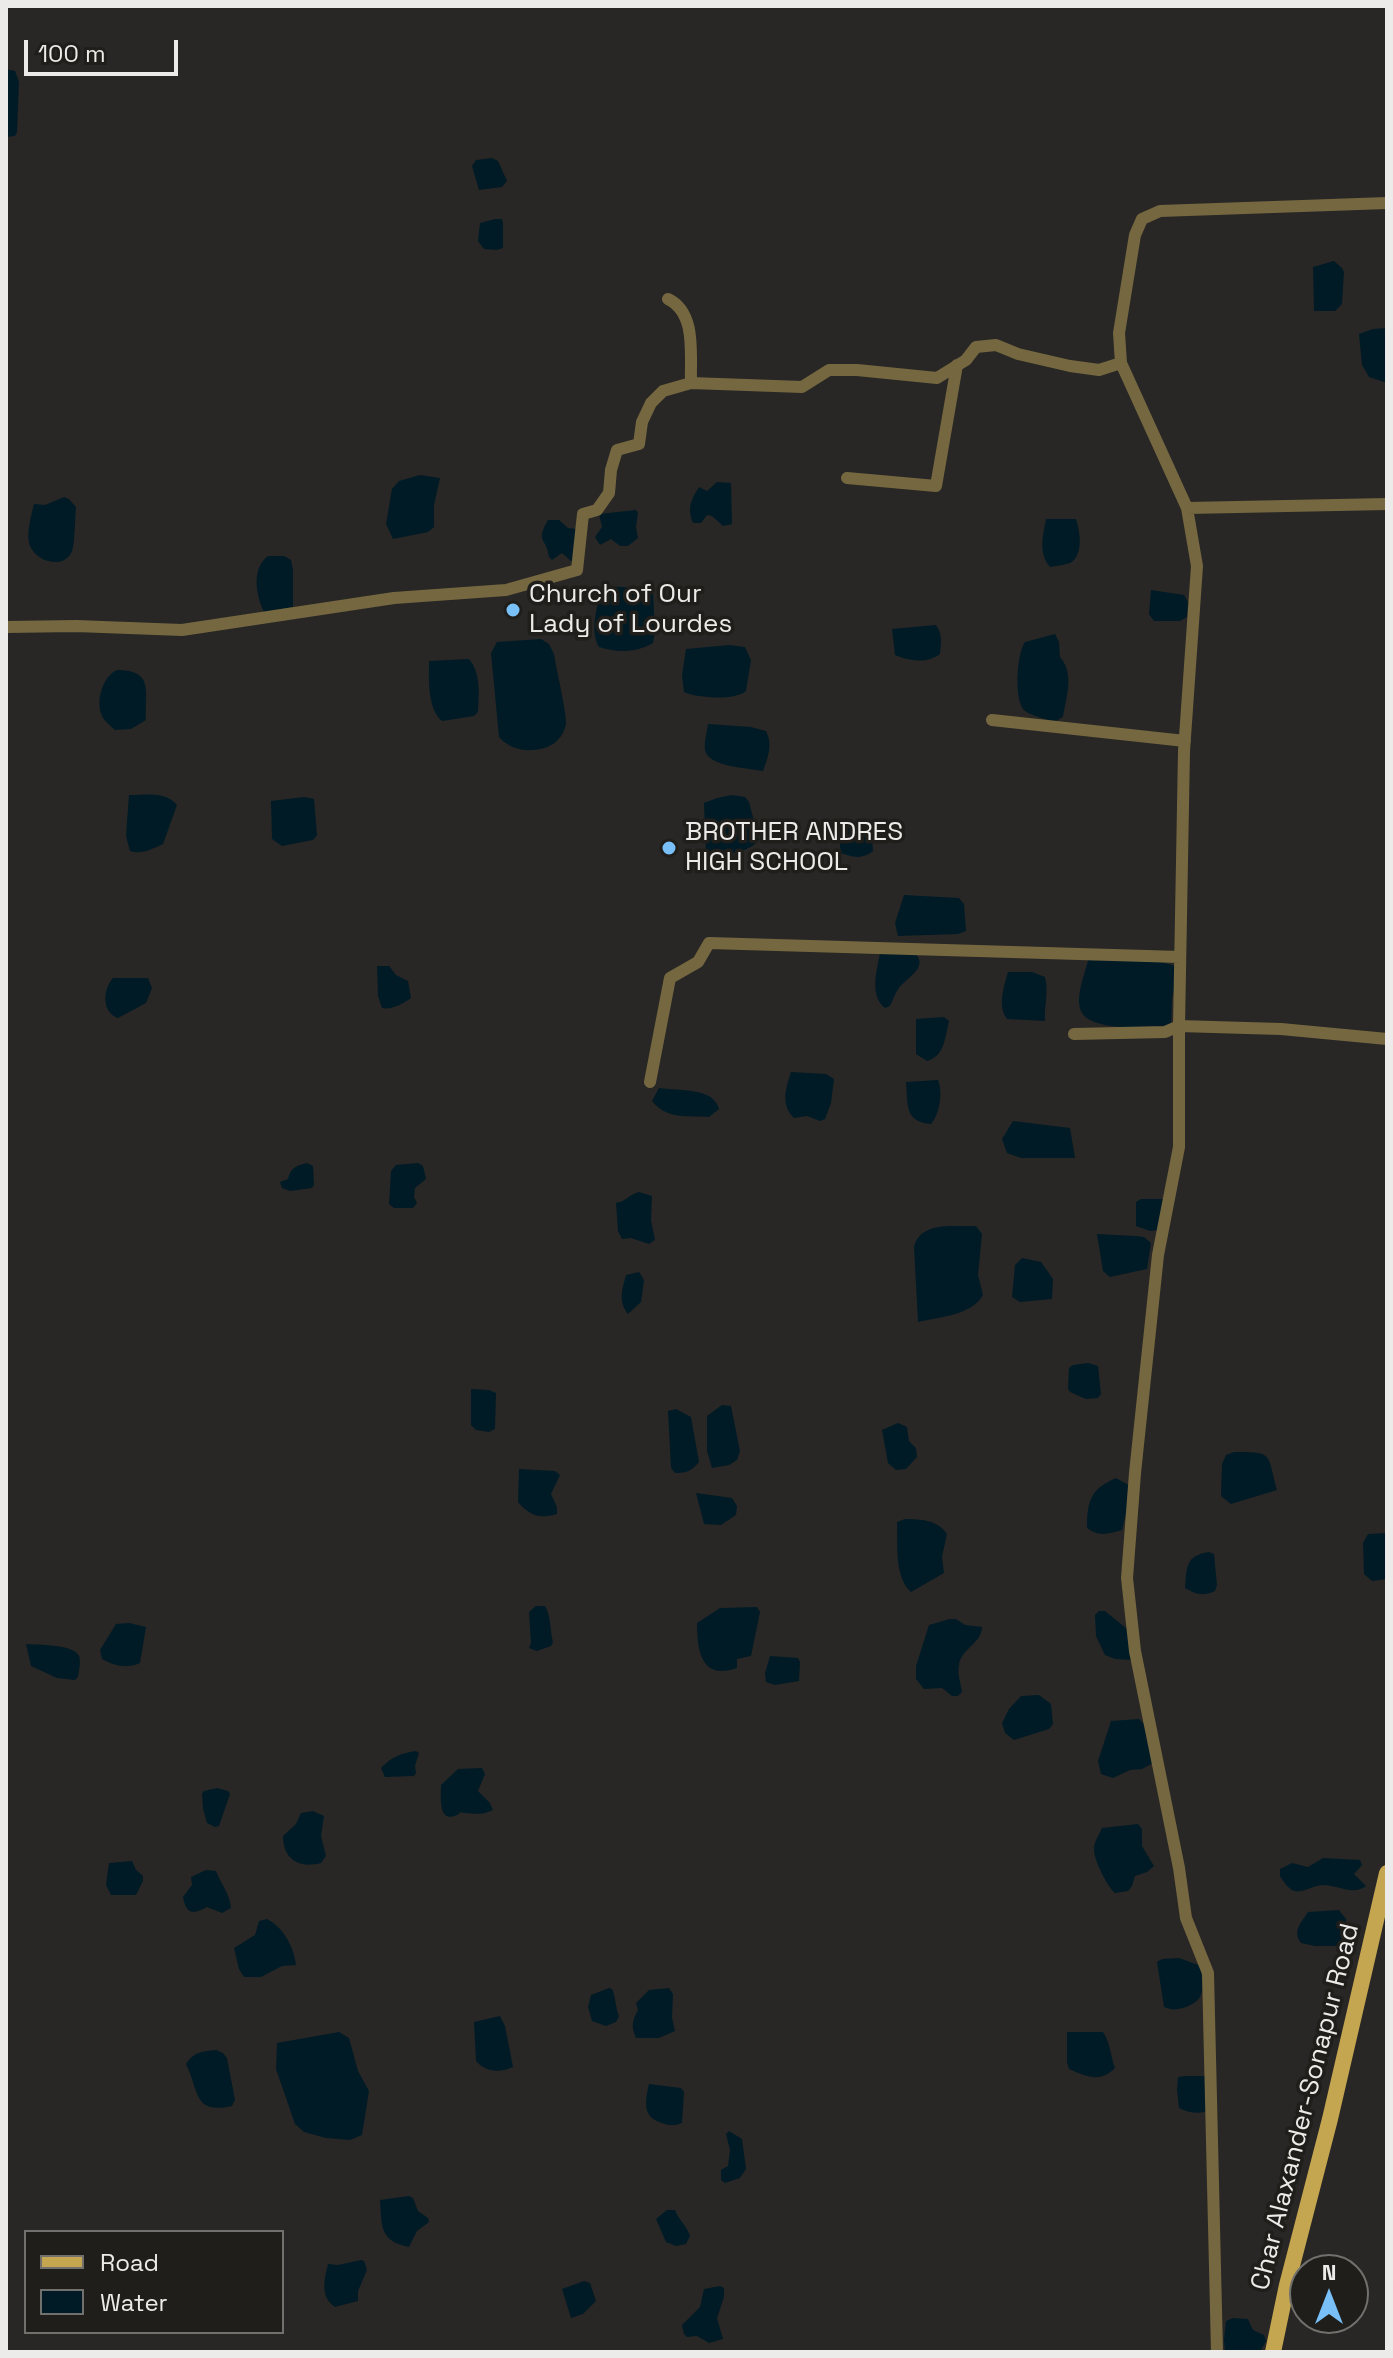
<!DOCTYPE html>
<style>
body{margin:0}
#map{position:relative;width:1393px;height:2358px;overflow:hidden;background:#282725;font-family:"Space Grotesk",sans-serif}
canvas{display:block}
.frame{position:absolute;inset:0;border:8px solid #ecebe9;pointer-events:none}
.legend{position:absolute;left:24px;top:2230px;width:260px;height:104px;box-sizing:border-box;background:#1f1e1b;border:2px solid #71706d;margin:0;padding:10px 14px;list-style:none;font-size:24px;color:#ecebe9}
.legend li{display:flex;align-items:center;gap:16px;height:40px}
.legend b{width:40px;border:2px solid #71706d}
.north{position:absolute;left:1289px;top:2254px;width:80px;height:80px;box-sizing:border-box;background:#1f1e1b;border:2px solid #71706d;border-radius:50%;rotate:0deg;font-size:22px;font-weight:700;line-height:32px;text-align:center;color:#ecebe9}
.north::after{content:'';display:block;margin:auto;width:28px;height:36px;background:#79bff8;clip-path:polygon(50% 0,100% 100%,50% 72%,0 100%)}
.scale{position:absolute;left:24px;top:40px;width:154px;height:36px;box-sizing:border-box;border:4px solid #ecebe9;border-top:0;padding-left:10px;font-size:24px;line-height:28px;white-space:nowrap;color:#ecebe9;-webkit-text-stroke:6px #1f1e1b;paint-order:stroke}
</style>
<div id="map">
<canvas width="1393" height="2358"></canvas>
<div class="frame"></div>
<ul class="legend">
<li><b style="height:10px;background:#c4a550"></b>Road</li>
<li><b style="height:22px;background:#001b26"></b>Water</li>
</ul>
<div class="north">N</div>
<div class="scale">100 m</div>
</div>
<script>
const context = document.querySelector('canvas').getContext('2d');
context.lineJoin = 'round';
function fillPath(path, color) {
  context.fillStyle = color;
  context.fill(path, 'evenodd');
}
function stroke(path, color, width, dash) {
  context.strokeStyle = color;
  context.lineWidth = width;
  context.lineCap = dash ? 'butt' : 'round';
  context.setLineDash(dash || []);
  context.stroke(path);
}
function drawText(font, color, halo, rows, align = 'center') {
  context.font = font + ' "Space Grotesk",sans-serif';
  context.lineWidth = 7;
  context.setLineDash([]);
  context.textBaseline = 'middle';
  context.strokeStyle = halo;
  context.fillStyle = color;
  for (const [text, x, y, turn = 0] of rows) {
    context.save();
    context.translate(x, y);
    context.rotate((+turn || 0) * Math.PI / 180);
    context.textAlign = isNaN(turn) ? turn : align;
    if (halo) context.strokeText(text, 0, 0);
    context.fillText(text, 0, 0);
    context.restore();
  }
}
const water = new Path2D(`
 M6,69L15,71L19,82L17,132L15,136L6,137Z
 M492,158L498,161L507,181L502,187L479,190L472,166L476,160Z
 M495,219H502L503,223V248L497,250L484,249L478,241L480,223Z
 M1334,261L1342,268L1344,272L1342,304L1335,311H1314L1313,267Z
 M1387,328V383L1369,377L1362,365L1359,334L1373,329Z
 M420,475L440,478L434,505V527L428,532L393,539L386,524L392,489L399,481Z
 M717,482L731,483L732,524L723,526L712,516L707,515L701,523H693C687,508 691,500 699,487L707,491Z
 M64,497L69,499L76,507C75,517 75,544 72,551C65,569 39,563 31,548C25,536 31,517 34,504L45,505Z
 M636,510L638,513L636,527L638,538L628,546H620L611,539L600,545L595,537L602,527L599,514Z
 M1046,519H1076C1080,531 1084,556 1070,563C1064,565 1056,566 1050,567C1038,553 1043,536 1046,519Z
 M548,520H559L568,528L576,529L579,560L571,561L562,553L552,560L549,557C546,536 535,543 548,520Z
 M268,556H284L291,560L293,570V607L264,612C256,595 251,569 268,556Z
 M602,586L642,588L653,591L655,632L653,643C635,653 618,653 599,647C589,630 598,604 602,586Z
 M1151,590L1184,595L1188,602L1187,617L1180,621H1154L1149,614Z
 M936,625C943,635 941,643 940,654C927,664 909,661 895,655L892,629Z
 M1055,634L1059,642L1060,657C1075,674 1066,697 1063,717L1056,721C1047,720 1032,716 1025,711C1013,701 1017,653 1025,642Z
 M541,639L549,644L554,654C556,667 567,715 566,724C562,742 549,749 533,750C519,751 508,747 499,737L491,653L497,642Z
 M729,645L745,647L751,660L746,691C735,701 697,698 684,692L682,675L686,649Z
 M469,659C481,673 479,695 478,712L474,716L442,721C427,708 429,679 429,661Z
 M117,670C154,670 145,691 146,720L131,729L115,730C110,725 104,721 102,716C95,701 103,676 117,670Z
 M708,724L751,727L766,731C773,744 768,758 763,771C748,768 708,767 705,750C704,742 707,732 708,724Z
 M129,795C146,795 166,791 177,805L163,844C152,849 142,855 130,851L126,836Z
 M732,795L745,797L749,802L759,840C750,852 720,858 706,854L704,803L717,798Z
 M304,797L314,799L317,835L313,840L282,846L272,839L271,801Z
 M871,824L873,851C862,860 852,857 841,853L837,825Z
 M904,895L959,898L964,904L966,931L958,934L898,936L895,923Z
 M880,953H915C929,968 907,977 899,988C895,993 893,1000 890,1006L885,1008C869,995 877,971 880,953Z
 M1088,960C1110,961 1161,957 1178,968L1172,999L1171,1025C1152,1028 1089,1032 1081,1011C1075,997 1085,974 1088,960Z
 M389,966L396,975L408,981L411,998C403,1004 391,1010 382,1008L378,996L377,966Z
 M1008,972H1032L1045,977C1049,992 1044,1006 1045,1021L1007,1019C997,1006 1004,987 1008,972Z
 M113,978H148L152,988L146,1003L118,1018C101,1012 103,989 113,978Z
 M944,1017L949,1021C945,1037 945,1056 927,1061L916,1054V1019Z
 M791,1072L826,1074L834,1079L831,1103L825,1119L820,1121L807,1116L794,1118C780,1104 786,1088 791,1072Z
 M938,1080C943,1092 940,1114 931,1124C904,1122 908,1104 906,1082Z
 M659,1088C678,1091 714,1087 719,1109L709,1117C687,1116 666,1119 652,1101Z
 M1013,1121L1070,1128L1075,1158H1021L1007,1153L1002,1139Z
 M307,1163L313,1166L314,1185L312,1188L290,1191L282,1188L280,1182L288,1179C291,1167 296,1166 307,1163Z
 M418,1163L423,1166L426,1179L415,1188L414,1197L417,1203L413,1208H394L389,1204L391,1171L396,1165Z
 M639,1192L652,1196L651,1220L655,1240L649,1244L631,1238L622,1239L618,1231L616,1203C625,1202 630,1194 639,1192Z
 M1141,1199H1164L1159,1230L1150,1231L1136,1226V1202Z
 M976,1226L982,1234L978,1275L983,1295C972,1315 940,1317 918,1322L914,1247C920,1221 954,1227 976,1226Z
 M1097,1234L1135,1236L1144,1237L1151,1243L1147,1269L1110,1277L1103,1271Z
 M1022,1258L1041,1262L1053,1279L1052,1299L1020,1302L1012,1297L1015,1265Z
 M639,1272L644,1280L641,1302L628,1314C618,1301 622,1290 626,1275Z
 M1088,1363L1098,1366L1101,1394L1098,1398L1086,1399L1070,1392L1068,1389L1069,1368L1073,1365Z
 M471,1389L489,1390L496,1393L495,1429L489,1432L476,1430L471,1425Z
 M722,1405L731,1406L740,1451L737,1460L729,1465L712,1468L707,1451V1416Z
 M676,1409L691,1417L699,1462C692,1471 686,1473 675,1473L671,1468L668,1411Z
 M898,1423L907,1427L909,1441L916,1448L917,1457L906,1469L896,1470L888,1463L882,1430Z
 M1234,1452C1274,1452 1267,1453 1277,1490L1231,1504L1221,1496L1222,1464L1226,1455Z
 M519,1469L555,1471L560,1475L551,1494L557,1507V1514C539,1519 530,1516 518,1502Z
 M1116,1478L1132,1487L1122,1530C1108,1534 1099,1537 1087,1528C1087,1500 1091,1489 1116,1478Z
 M696,1493L732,1498L737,1506L736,1515L721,1525L704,1524Z
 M905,1519C920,1519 938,1520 947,1534L942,1557L944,1573L911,1592C894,1577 898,1544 897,1522Z
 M1387,1533V1579L1372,1581L1364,1574L1363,1543L1368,1534Z
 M1209,1552L1214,1554L1217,1585L1215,1591C1203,1597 1195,1594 1185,1588C1187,1567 1185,1556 1209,1552Z
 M536,1606H545C551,1615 550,1631 553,1642L551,1646L537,1651L529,1648L531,1643L529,1612Z
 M757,1607L760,1612L751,1656L737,1659V1668C701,1681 697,1650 697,1623L720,1608Z
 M1099,1611H1105L1132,1633L1133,1660L1115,1659L1105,1655L1096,1636L1095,1615Z
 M950,1619H956L965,1625L982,1627C982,1643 961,1649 959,1665C957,1674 961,1684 962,1692L958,1696H952L942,1688L924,1689L916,1679V1666L929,1625Z
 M129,1623L146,1627L140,1663C126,1669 115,1666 102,1659L100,1650L116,1624Z
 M26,1644C38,1645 74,1644 79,1656C81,1661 79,1671 78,1677L75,1680L57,1678L31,1666Z
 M770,1656L798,1658L800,1662L799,1681L775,1685L766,1682L765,1673Z
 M1039,1695L1051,1704L1053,1724L1049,1729L1014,1740L1005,1733L1002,1723L1009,1709L1021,1696Z
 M1139,1719L1144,1724L1153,1763L1142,1769L1130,1770L1113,1778L1101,1774L1098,1761L1111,1721Z
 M416,1751L419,1753L415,1766L416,1773L414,1776L385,1777L381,1768C391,1757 402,1753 416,1751Z
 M482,1768L485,1774L478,1791L490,1803L493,1810C483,1815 477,1814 466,1813C453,1812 466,1812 454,1816C438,1822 441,1794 441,1785L458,1769Z
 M217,1788L228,1791L230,1794L219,1826L215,1827L207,1823L203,1809L202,1794L204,1791Z
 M313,1811L324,1816L321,1836L326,1856L321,1863C299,1869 283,1859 283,1836L296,1824L301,1813Z
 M1138,1824L1142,1829V1846L1154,1866L1147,1872L1135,1876L1132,1886L1128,1891L1115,1893C1107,1886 1093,1859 1094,1848C1094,1842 1100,1833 1102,1828Z
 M1323,1858L1360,1860L1362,1865L1354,1874L1366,1886C1353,1896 1338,1885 1323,1885C1313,1885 1301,1895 1292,1890C1287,1887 1283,1881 1280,1876V1869L1292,1863L1308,1867Z
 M132,1861L136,1870L143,1876V1881L136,1895H111L106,1885L109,1863Z
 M206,1870L216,1871C221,1884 230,1894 231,1908L222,1913L207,1907C193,1915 186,1914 183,1897L192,1885L191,1877Z
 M1339,1910L1346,1919L1347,1942L1343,1946H1315L1301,1943C1292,1931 1301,1923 1308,1912Z
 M267,1919C283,1927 294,1947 296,1965L282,1966L261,1977H244L239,1969L234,1948L255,1935L259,1921Z
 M1179,1958L1201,1966C1202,1988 1208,2000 1183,2008C1175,2010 1171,2010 1164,2007L1157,1962L1162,1959Z
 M609,1988L612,1989C616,1998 615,2006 619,2016L616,2022L606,2026L592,2021L588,2007L591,1995Z
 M669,1988L673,1994L672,2018L675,2031L659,2038H636C631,2027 632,2021 638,2010L636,2003L649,1990Z
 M500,2016L505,2026L513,2067C500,2073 485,2072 476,2061L474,2022Z
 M339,2032L349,2038L358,2071L369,2091L362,2135L350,2140L326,2138L304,2132L295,2124L276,2069L277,2043Z
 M1067,2032H1103C1111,2044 1110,2055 1115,2068C1100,2083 1087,2077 1069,2069L1067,2062Z
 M216,2050L223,2053L227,2058L235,2100L232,2106C193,2115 199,2090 186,2064C193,2052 203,2051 216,2050Z
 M1185,2076H1206L1212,2110C1200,2114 1192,2114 1179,2108L1177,2089L1178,2077Z
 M649,2084L681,2088L684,2092L682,2123C674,2126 670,2126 662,2123C642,2117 645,2102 649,2084Z
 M729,2131L742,2139L746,2169L740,2178L725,2183L721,2180V2170L728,2166L730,2150L726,2134Z
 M409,2196L413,2198L418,2211L428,2218L429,2222L417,2231L409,2247C379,2241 382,2226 380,2200Z
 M667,2210H675C680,2222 687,2226 690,2236L686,2244L676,2246L666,2242L656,2219Z
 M361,2260L364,2261L367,2270L358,2291V2301L335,2307C320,2297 324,2280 328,2264L338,2265Z
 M584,2281L590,2283L596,2301L583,2314L571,2318L562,2289Z
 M720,2286L724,2288V2297L717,2318L723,2339L709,2343L697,2336L687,2337L684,2334L682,2325L700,2307L704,2289Z
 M1233,2318L1248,2319L1253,2330L1264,2335L1266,2341L1260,2352H1225L1224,2340L1226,2321Z`);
const minor = new Path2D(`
 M668,299C697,313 690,355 691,383
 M847,478L936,486L957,365
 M1187,508L1387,504
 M6,627L76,626L182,630L394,598L506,590L577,570L583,514L597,510L609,493L611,470L617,450L639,444L642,422L651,403L663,391L691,383L802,387L829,370H857L937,378L966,360L976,347L996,345L1018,354L1070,366L1099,370L1121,363
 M992,720L1185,741
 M1074,1034L1165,1032L1179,1026L1281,1029L1387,1039
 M650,1082L670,978L698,962L709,943L1180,957
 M1217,2352L1208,1973L1186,1918L1179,1868L1135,1651L1127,1578L1135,1473L1158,1255L1179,1147V1026L1184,751L1197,566L1187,508L1121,363L1119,333L1135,235L1142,219L1160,211L1387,203`);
const major = new Path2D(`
 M1273,2352L1287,2285L1330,2119L1387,1873`);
const markers = [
 [513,610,8,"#79bff8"],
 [669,848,8,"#79bff8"]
];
const poiNames = [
 ["Church of Our",529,595],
 ["Lady of Lourdes",529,625],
 ["BROTHER ANDRES",685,833],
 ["HIGH SCHOOL",685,863]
];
const streetNames = [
 ["Char Alaxander-Sonapur Road",1306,2107,-76]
];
fillPath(water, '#001b26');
stroke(minor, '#756740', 12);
stroke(major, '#c4a550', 16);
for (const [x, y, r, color] of markers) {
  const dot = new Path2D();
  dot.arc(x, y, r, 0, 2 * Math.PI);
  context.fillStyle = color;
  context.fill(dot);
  stroke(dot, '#1f1e1b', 3);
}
drawText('26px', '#ecebe9', '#1f1e1b', poiNames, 'left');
drawText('26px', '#ecebe9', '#1f1e1b', streetNames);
</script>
